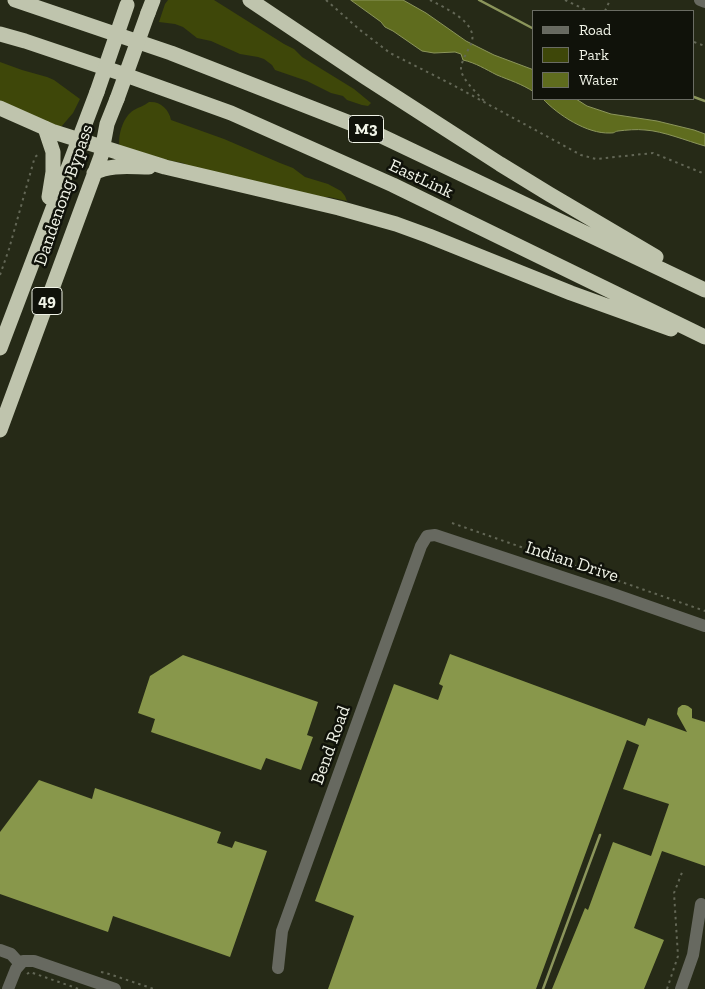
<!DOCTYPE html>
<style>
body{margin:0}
#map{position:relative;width:705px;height:989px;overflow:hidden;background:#262a17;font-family:"Zilla Slab",serif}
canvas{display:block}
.legend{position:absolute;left:532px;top:10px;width:162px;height:90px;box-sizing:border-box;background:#10120a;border:1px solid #6a6c63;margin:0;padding:6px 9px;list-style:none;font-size:15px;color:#f1f4e8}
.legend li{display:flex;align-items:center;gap:10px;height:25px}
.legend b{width:25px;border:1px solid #6a6c63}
</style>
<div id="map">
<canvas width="705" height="989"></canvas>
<ul class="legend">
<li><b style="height:6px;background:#676960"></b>Road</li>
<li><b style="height:14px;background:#3e4709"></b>Park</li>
<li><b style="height:14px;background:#5f6c1e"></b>Water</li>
</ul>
</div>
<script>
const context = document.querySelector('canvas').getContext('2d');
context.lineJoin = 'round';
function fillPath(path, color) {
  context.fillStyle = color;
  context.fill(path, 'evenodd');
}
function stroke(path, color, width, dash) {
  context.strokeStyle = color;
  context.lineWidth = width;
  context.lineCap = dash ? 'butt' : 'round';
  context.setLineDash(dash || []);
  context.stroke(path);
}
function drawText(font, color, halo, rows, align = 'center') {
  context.font = font + ' "Zilla Slab",serif';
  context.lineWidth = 5;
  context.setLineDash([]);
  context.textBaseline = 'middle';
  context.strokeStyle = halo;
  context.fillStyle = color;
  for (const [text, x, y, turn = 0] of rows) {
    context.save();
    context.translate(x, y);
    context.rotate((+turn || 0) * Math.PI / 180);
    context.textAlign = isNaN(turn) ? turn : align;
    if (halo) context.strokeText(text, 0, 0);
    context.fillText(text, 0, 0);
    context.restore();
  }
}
const green = new Path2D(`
 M168,0H214L284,44L294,49L302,57L354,89L371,103L368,106L362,105L347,100L343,96L331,93L307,81L275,70L272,65L264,59L258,57L240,54L211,41L197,38L183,27L175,24L159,22L165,4Z
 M0,62L22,70L47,77L54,80L80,99L73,113L61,127H56L0,103Z
 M149,102C160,101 169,109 171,120L224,139L280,163L293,168L305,177L328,184L341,191L345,196L347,201L329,197H323L198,171L183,163L157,158L120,148C117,137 123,116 134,110C139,107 144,106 149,102Z`);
const water = new Path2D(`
 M351,0H403L426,13L466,41L494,55L534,70V92C522,84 509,80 497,75C485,69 476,63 463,60L461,54L455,52L434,53L422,51L393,31L385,27L381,22Z
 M543,99H576L587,106L611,114L657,121L694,130L705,134V146C687,141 663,131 645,130C637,129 626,130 618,131C613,132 616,133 610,133C587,134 558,115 543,99Z`);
const stream = new Path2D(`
 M479,0L534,29
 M694,97L705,101
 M543,989L600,835`);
const building = new Path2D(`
 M450,654L645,726L648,718L687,732L677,714L678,708L682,705H685L688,706L692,709V718L705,722V866L662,851L634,928L664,940L644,989H552L585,908L588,910L613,842L651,856L669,804L623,789L639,745L627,740L536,989H328L354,916L315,901L394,684L438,700L443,686L439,684Z
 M183,655L318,702L307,735L313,737L301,770L266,758L261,770L151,732L155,719L138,713L150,676Z
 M39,780L92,799L95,788L221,832L217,843L232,848L235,841L267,851L230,957L113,916L108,932L0,894V832Z`);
const path = new Path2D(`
 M326,0L360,30L390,53L451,84L581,155L596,159L653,153L705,174
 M430,0C445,8 480,23 471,44C468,51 461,61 461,69C461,79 479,95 486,103
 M565,0L588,11
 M605,11L610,0
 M694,42L705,46
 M0,275L9,249L34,160L35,157L40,153
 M452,523L705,611
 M101,972L106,973L154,989
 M27,974L30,972L79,989
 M667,989L678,956L674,893L683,870`);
const minor = new Path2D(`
 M700,0L705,2
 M0,950L11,954L20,964
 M278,968L282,931L421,546L427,536L435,535L613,594L705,626
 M8,989L16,969L23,961H34L115,989
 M681,989L693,955L701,904`);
const highway = new Path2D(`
 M15,0L171,53L373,132L705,290
 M250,0L365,77L500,164L549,194L656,257
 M148,13L153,0
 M0,34L25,41L120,73L231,113L393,185L705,337
 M0,108L54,132L165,167L339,208L396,224L429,236L571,293L671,329
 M45,128L53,152V172L49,197
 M94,173C110,164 131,167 149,167
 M0,348L97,92
 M0,430L101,156L107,124L117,99`);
const highwayBridge = new Path2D(`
 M97,92L127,5
 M117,99L148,13`);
const shields = [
 [366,129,35],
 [47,301,30]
];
const shieldNames = [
 ["M3",366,129],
 ["49",47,301]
];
const streetNames = [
 ["EastLink",421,179,25],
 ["Dandenong Bypass",64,195,-71],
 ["Indian Drive",572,562,18],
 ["Bend Road",331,745,-70]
];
fillPath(green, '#3e4709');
fillPath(water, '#5f6c1e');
stroke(water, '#8b955b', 1);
stroke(stream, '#8b955b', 2.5);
fillPath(building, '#88974b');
stroke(path, '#636756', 2, [2.5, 4]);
stroke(minor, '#676960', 12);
stroke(highway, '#bfc4ad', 15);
stroke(highwayBridge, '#bfc4ad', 15);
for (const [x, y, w] of shields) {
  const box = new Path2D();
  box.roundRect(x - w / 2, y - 13.5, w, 27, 4);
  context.fillStyle = '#10120a';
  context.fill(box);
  stroke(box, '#f1f4e8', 1);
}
drawText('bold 16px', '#f1f4e8', null, shieldNames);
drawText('18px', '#f1f4e8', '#10120a', streetNames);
</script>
